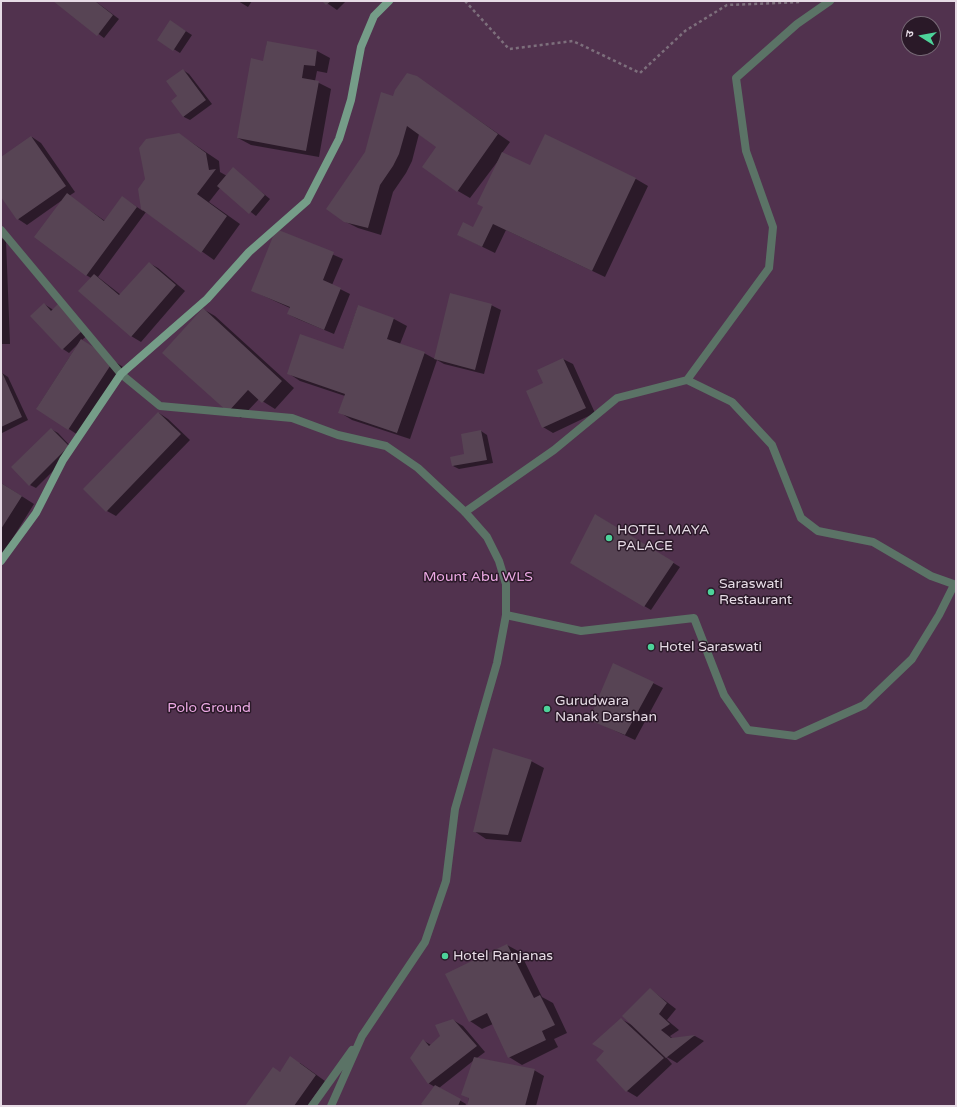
<!DOCTYPE html>
<meta charset="utf-8">
<style>
body{margin:0}
#map{position:relative;width:957px;height:1107px;overflow:hidden;background:#342332;font-family:"Varela Round","Noto Sans Devanagari",sans-serif}
canvas{display:block}
.frame{position:absolute;inset:0;border:2px solid #e6dbe5;pointer-events:none}
.north{position:absolute;left:901px;top:16px;width:40px;height:40px;box-sizing:border-box;background:#2a1928;border:1px solid #756774;border-radius:50%;rotate:281deg;font-size:11px;font-weight:700;line-height:16px;text-align:center;color:#e6dbe5}
.north::after{content:'';display:block;margin:auto;width:14px;height:18px;background:#4dd39a;clip-path:polygon(50% 0,100% 100%,50% 72%,0 100%)}
</style>
<div id="map">
<canvas width="957" height="1107"></canvas>
<div class="frame"></div>
<div class="north">उ</div>
</div>
<script>
const context = document.querySelector('canvas').getContext('2d');
context.lineJoin = 'round';
function fillPath(path, color) {
  context.fillStyle = color;
  context.fill(path, 'evenodd');
}
function stroke(path, color, width, dash) {
  context.strokeStyle = color;
  context.lineWidth = width;
  context.lineCap = dash ? 'butt' : 'round';
  context.setLineDash(dash || []);
  context.stroke(path);
}
function drawText(font, color, halo, rows, align = 'center') {
  context.font = font + ' "Varela Round",sans-serif';
  context.lineWidth = 3;
  context.setLineDash([]);
  context.textBaseline = 'middle';
  context.strokeStyle = halo;
  context.fillStyle = color;
  for (const [text, x, y, turn = 0] of rows) {
    context.save();
    context.translate(x, y);
    context.rotate((+turn || 0) * Math.PI / 180);
    context.textAlign = isNaN(turn) ? turn : align;
    if (halo) context.strokeText(text, 0, 0);
    context.fillText(text, 0, 0);
    context.restore();
  }
}
const green = new Path2D(`
 M1,1H956V1106H1ZM909,24H933V48H909Z`);
const shadow = new Path2D(`
 M54,1H95L119,19L104,38Z
 M238,1H252L248,7Z
 M324,1H346L337,10Z
 M176,25L192,35L180,53L159,40Z
 M267,42L317,51L330,58L327,73L317,71L315,81L331,89L319,157L251,145L238,138L264,62Z
 M183,70L189,74L212,104L190,120L184,117L172,101L179,96Z
 M416,77L510,142L502,153L530,166L636,179L648,186L605,277L506,230L495,253L458,235L474,228L484,207L501,157L470,198L458,191L437,147L419,134L412,161L406,173L393,192L381,235L358,228L344,221L366,153L394,97Z
 M179,134L219,161L220,172L227,176L233,169L270,199L256,216L220,188L209,202L240,224L214,260L146,212L98,277L121,295L149,263L158,268L185,291L141,342L131,336L91,278L86,275L61,201L27,225L18,219L1,195V158L32,137L41,143L75,192L69,196L105,221L122,197L143,211L139,189Z
 M277,230L343,259L332,285L350,294L334,334L298,319L288,314L290,308L253,291Z
 M1,238L6,240L10,344H1Z
 M44,304L90,333L82,340L123,367L78,435L37,408L78,344L69,353L63,349L31,316Z
 M491,305L501,310L484,374L444,364L437,360L410,439L352,420L339,412L345,396L300,381L288,373L343,350L358,306L394,319L407,326L400,344L424,353L435,359Z
 M203,309L215,316L294,388L275,409L259,399L241,418L228,411Z
 M563,359L573,364L595,413L553,433L543,427L544,383Z
 M2,373L8,377L28,420L2,433Z
 M159,413L168,419L190,440L116,516L107,511Z
 M51,429L58,433L74,450L36,488L30,485Z
 M481,431L487,435L493,463L459,469L453,466L466,455Z
 M1,483L34,504L1,557Z
 M596,515L680,567L651,610L571,563Z
 M653,683L663,688L635,740L590,719Z
 M531,761L544,768L521,842L486,839L474,831Z
 M507,945L520,952L542,997L553,1003L567,1033L554,1039L558,1047L522,1065L509,1057L493,1024L482,1029L470,1021Z
 M650,989L676,1009L667,1020L679,1030L670,1036L673,1039L695,1036L704,1041L677,1063L665,1056L672,1064L637,1097L627,1091L597,1060L606,1050L621,1019L632,1025Z
 M453,1020L463,1026L485,1052L477,1058L534,1070L544,1076L536,1106H468L473,1061L439,1088L466,1104L465,1106H426L435,1087L428,1083L424,1041L431,1045L441,1036Z
 M300,1063L325,1081L307,1106H247L280,1072Z`);
const building = new Path2D(`
 M53,1H95L113,15L97,36Z
 M322,1H331L326,5Z
 M170,20L186,31L173,51L157,40Z
 M267,41L317,50L315,66L304,65L302,78L319,81L306,151L237,138L251,58L263,61Z
 M183,69L206,100L183,117L171,101L177,96L166,81Z
 M407,73L417,76L498,134L457,192L422,167L436,147L407,126L399,154L393,166L380,185L368,228L344,222L326,209L365,152L381,92L393,96L395,90Z
 M179,133L206,153L209,170L216,169L197,194L227,216L201,253L141,209L138,189L145,179L139,148L146,139Z
 M545,134L636,178L592,271L493,224L482,247L457,235L463,222L473,227L483,207L477,204L502,152L530,165Z
 M31,136L66,186L17,220L1,197V157Z
 M233,167L265,195L249,214L217,186Z
 M67,193L104,221L122,196L137,207L86,276L34,237Z
 M276,229L334,252L323,280L341,288L324,330L287,314L290,307L251,291Z
 M149,262L176,285L131,337L78,291L94,274L119,295Z
 M450,293L492,304L475,370L434,359Z
 M44,303L51,311L59,303L84,329L62,350L30,316Z
 M358,305L394,318L387,339L425,352L397,433L338,413L345,394L287,374L300,334L343,349Z
 M203,308L282,381L262,403L248,390L228,412L162,353Z
 M81,339L114,360L68,430L36,409Z
 M563,358L586,408L542,428L526,391L543,383L537,370Z
 M1,370L22,417L1,427Z
 M158,412L181,434L106,512L83,489Z
 M51,428L69,446L29,486L11,467Z
 M481,430L487,460L452,466L450,457L464,454L461,434Z
 M1,483L22,496L1,529Z
 M595,514L674,562L644,607L570,563Z
 M613,663L654,682L625,735L589,720Z
 M493,748L532,760L508,835L473,832Z
 M507,944L534,998L540,995L555,1025L542,1031L546,1040L508,1058L487,1013L469,1022L445,974Z
 M650,988L667,1003L659,1014L670,1024L661,1030L671,1038L695,1035L666,1058L622,1016Z
 M621,1018L664,1058L626,1092L596,1060L604,1051L592,1044Z
 M453,1019L477,1046L428,1084L410,1058L423,1039L429,1046L440,1036L435,1025Z
 M290,1056L316,1075L294,1106H245L273,1067L280,1072Z
 M474,1057L535,1069L525,1106H467L469,1098L461,1095Z
 M435,1085L461,1099L458,1106H425L421,1104Z`);
const path = new Path2D(`
 M465,1L509,49L573,41L640,73L685,31L727,5L802,2`);
const lane = new Path2D(`
 M687,380L769,268L773,227L746,151L736,78L797,24L830,1
 M465,512L554,450L617,398L687,380L732,402L772,445L801,518L818,531L873,542L931,576L956,585
 M506,615L581,631L694,618L724,695L748,730L795,736L864,705L912,659L939,615L954,585`);
const street = new Path2D(`
 M1,230L121,374L160,406L292,418L338,435L386,446L418,468L465,512L487,537L499,561L506,584V615L497,663L455,809L446,881L425,942L362,1036L331,1106
 M312,1106L352,1050`);
const secondary = new Path2D(`
 M1,561L36,513L63,460L121,374L207,299L249,252L307,201L339,139L351,100L361,47L374,16L389,1`);
const markers = [
 [609,538,4,"#4dd39a"],
 [711,592,4,"#4dd39a"],
 [651,647,4,"#4dd39a"],
 [547,709,4,"#4dd39a"],
 [445,956,4,"#4dd39a"]
];
const poiNames = [
 ["HOTEL MAYA",617,530],
 ["PALACE",617,546],
 ["Saraswati",719,584],
 ["Restaurant",719,600],
 ["Hotel Saraswati",659,647],
 ["Gurudwara",555,701],
 ["Nanak Darshan",555,717],
 ["Hotel Ranjanas",453,956]
];
const parkNames = [
 ["Mount Abu WLS",478,577],
 ["Polo Ground",209,708]
];
fillPath(green, '#51324e');
fillPath(shadow, '#0007');
fillPath(building, '#574454');
stroke(path, '#7d6f7c', 2.5, [3, 3]);
stroke(lane, '#5b7366', 8);
stroke(street, '#5b7366', 8);
stroke(secondary, '#759d88', 8);
for (const [x, y, r, color] of markers) {
  const dot = new Path2D();
  dot.arc(x, y, r, 0, 2 * Math.PI);
  context.fillStyle = color;
  context.fill(dot);
  stroke(dot, '#2a1928', 1.5);
}
drawText('14px', '#e6dbe5', '#2a1928', poiNames, 'left');
drawText('14px', '#edaae5', '#2a1928', parkNames);
</script>
